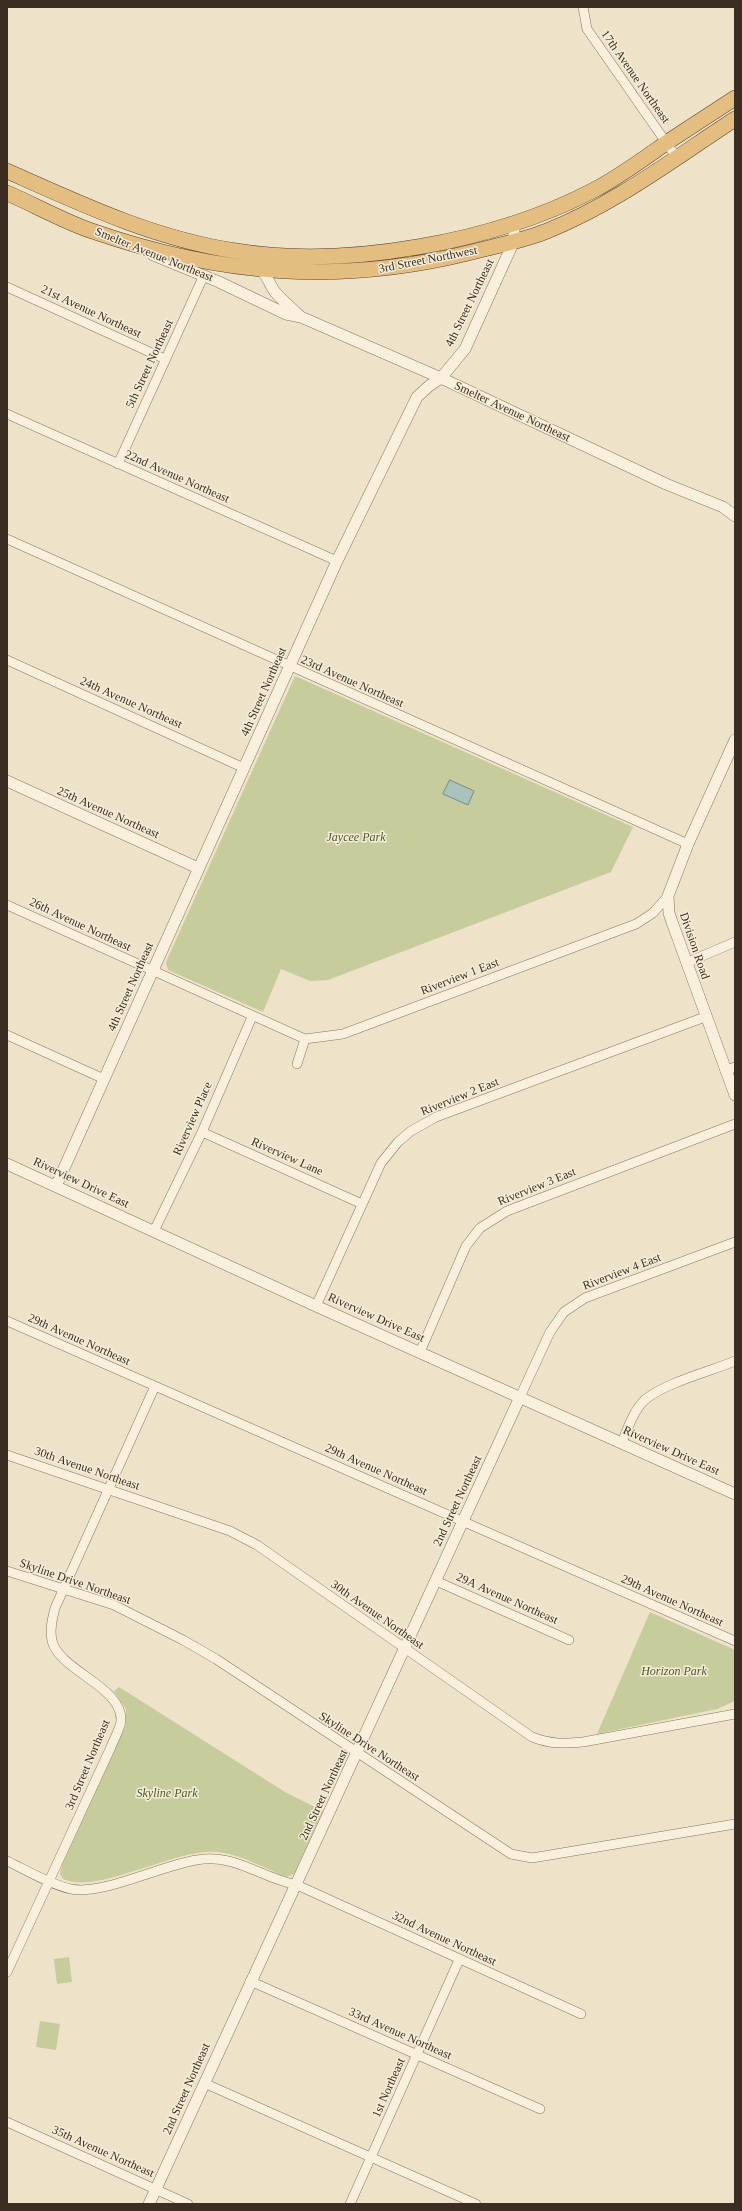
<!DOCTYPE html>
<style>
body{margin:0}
#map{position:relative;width:742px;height:2211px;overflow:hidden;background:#eee3c9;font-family:"Times New Roman",serif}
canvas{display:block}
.frame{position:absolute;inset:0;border:8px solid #3b2d21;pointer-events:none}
</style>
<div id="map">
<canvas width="742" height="2211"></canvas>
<div class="frame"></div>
</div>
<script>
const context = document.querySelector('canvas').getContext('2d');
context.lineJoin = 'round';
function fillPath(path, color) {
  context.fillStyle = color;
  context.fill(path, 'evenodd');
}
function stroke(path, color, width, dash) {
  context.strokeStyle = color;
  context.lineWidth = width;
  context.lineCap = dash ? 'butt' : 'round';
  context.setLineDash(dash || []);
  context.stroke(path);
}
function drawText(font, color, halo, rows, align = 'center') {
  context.font = font + ' "Times New Roman",serif';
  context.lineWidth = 3;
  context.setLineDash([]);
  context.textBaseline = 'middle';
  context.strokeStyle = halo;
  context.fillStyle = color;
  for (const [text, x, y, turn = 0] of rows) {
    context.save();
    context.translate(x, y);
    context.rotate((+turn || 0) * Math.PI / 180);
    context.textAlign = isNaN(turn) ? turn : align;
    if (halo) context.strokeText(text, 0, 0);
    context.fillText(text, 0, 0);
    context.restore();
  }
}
const green = new Path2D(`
 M295,676L633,827L611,872L328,980L310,981L281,969L263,1012L168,970L166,962Z
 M650,1612L735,1650V1701L717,1709L597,1734Z
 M119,1687L285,1792L323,1811L294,1874L286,1877C264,1868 241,1854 217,1852C172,1849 100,1895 63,1879L60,1874L62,1865L126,1725V1709L114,1691Z
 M69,1957L72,1982L57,1984L54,1959Z
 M40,2021L60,2024L56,2050L36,2047Z`);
const water = new Path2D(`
 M450,780L474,791L468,805L443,794Z`);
const minor = new Path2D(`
 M583,7L587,29L677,158
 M7,287L165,359
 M7,414L337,561
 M118,464L204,275
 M7,539L688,844
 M7,660L244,768
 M7,905L305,1039L343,1034L636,924L653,913L668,896
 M686,963L735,942
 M7,1035L104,1079
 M297,1064L305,1039
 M725,1071L735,1067
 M202,1132L362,1204
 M154,1231L202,1132L252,1017
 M316,1306L381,1163L398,1142L411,1131L436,1117L705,1017
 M7,1321L735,1641
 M420,1352L466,1246L480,1228L507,1211L735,1124
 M520,1397L550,1332L564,1312L585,1298L735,1242
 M622,1442C628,1428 634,1409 646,1399C665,1383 711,1371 735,1361
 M7,1455L230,1531L257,1545L532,1737C550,1744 564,1744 583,1742L735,1714
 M7,1571L114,1605L183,1640L216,1659L511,1854L532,1858L735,1824
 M436,1581L569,1640
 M7,1861C26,1870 51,1885 71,1889C104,1896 167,1862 204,1859C238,1856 264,1879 297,1885L581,2014
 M7,1972L111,1747C114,1739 120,1729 121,1721C123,1688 64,1672 53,1644C49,1632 52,1620 55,1608L155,1386
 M250,1981L540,2109
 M204,2083L476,2204
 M7,2122L188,2204
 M350,2204L459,1960`);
const tertiary = new Path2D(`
 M153,255L219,282L286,314L301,317L441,378L666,484L723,507L735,516
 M258,266C266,272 269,284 275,292C283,301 292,309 301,317
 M735,740L688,844L668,896L669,913L672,922L735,1095
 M7,781L198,868
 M7,1164L316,1306L735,1494
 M56,1186L337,561L417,397L429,386L441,378L465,349L514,241V224
 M149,2204L520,1397`);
const trunk = new Path2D(`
 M7,171C81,204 155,239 236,251C346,269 495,242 594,190C619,177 642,160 666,143C689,128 712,113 735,98
 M7,193C35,205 63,221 92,231C219,275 338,285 468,253C495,246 522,241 547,231C615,204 675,158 735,119`);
const streetNames = [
 ["17th Avenue Northeast",635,77,55],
 ["Smelter Avenue Northeast",154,255,22],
 ["3rd Street Northwest",428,260,-11],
 ["4th Street Northeast",470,303,-64],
 ["21st Avenue Northeast",91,312,25],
 ["5th Street Northeast",150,364,-65],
 ["Smelter Avenue Northeast",512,412,25],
 ["22nd Avenue Northeast",177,477,24],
 ["23rd Avenue Northeast",352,682,24],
 ["4th Street Northeast",264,692,-66],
 ["24th Avenue Northeast",131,703,24],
 ["25th Avenue Northeast",108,813,24],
 ["26th Avenue Northeast",80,925,25],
 ["Division Road",694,946,71],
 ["Riverview 1 East",460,977,-21],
 ["4th Street Northeast",131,987,-66],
 ["Riverview 2 East",460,1097,-22],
 ["Riverview Place",193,1119,-66],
 ["Riverview Lane",287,1157,24],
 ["Riverview Drive East",81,1183,25],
 ["Riverview 3 East",537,1187,-22],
 ["Riverview 4 East",622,1272,-21],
 ["Riverview Drive East",376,1318,24],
 ["29th Avenue Northeast",79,1340,24],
 ["Riverview Drive East",671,1451,24],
 ["30th Avenue Northeast",87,1469,19],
 ["29th Avenue Northeast",376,1470,24],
 ["2nd Street Northeast",458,1501,-65],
 ["Skyline Drive Northeast",75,1582,19],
 ["29A Avenue Northeast",507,1599,24],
 ["29th Avenue Northeast",672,1601,24],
 ["30th Avenue Northeast",377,1615,35],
 ["Skyline Drive Northeast",369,1747,33],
 ["3rd Street Northeast",88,1765,-67],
 ["2nd Street Northeast",324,1795,-65],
 ["32nd Avenue Northeast",444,1939,25],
 ["33rd Avenue Northeast",400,2034,24],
 ["1st Northeast",389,2088,-66],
 ["2nd Street Northeast",187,2089,-66],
 ["35th Avenue Northeast",103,2152,24]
];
const parkNames = [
 ["Jaycee Park",356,838],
 ["Horizon Park",674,1672],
 ["Skyline Park",167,1794]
];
fillPath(green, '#c6cc9c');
fillPath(water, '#a9c2bb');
stroke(water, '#709189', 1);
stroke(minor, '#8a755e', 10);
stroke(tertiary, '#8a755e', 12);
stroke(trunk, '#584431', 16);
stroke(minor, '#f8f0dc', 9);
stroke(tertiary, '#f8f0dc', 11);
stroke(trunk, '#e4bd80', 15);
drawText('12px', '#3b2d21', '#f5edd8', streetNames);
drawText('italic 12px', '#4b5628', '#f5edd8', parkNames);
</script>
